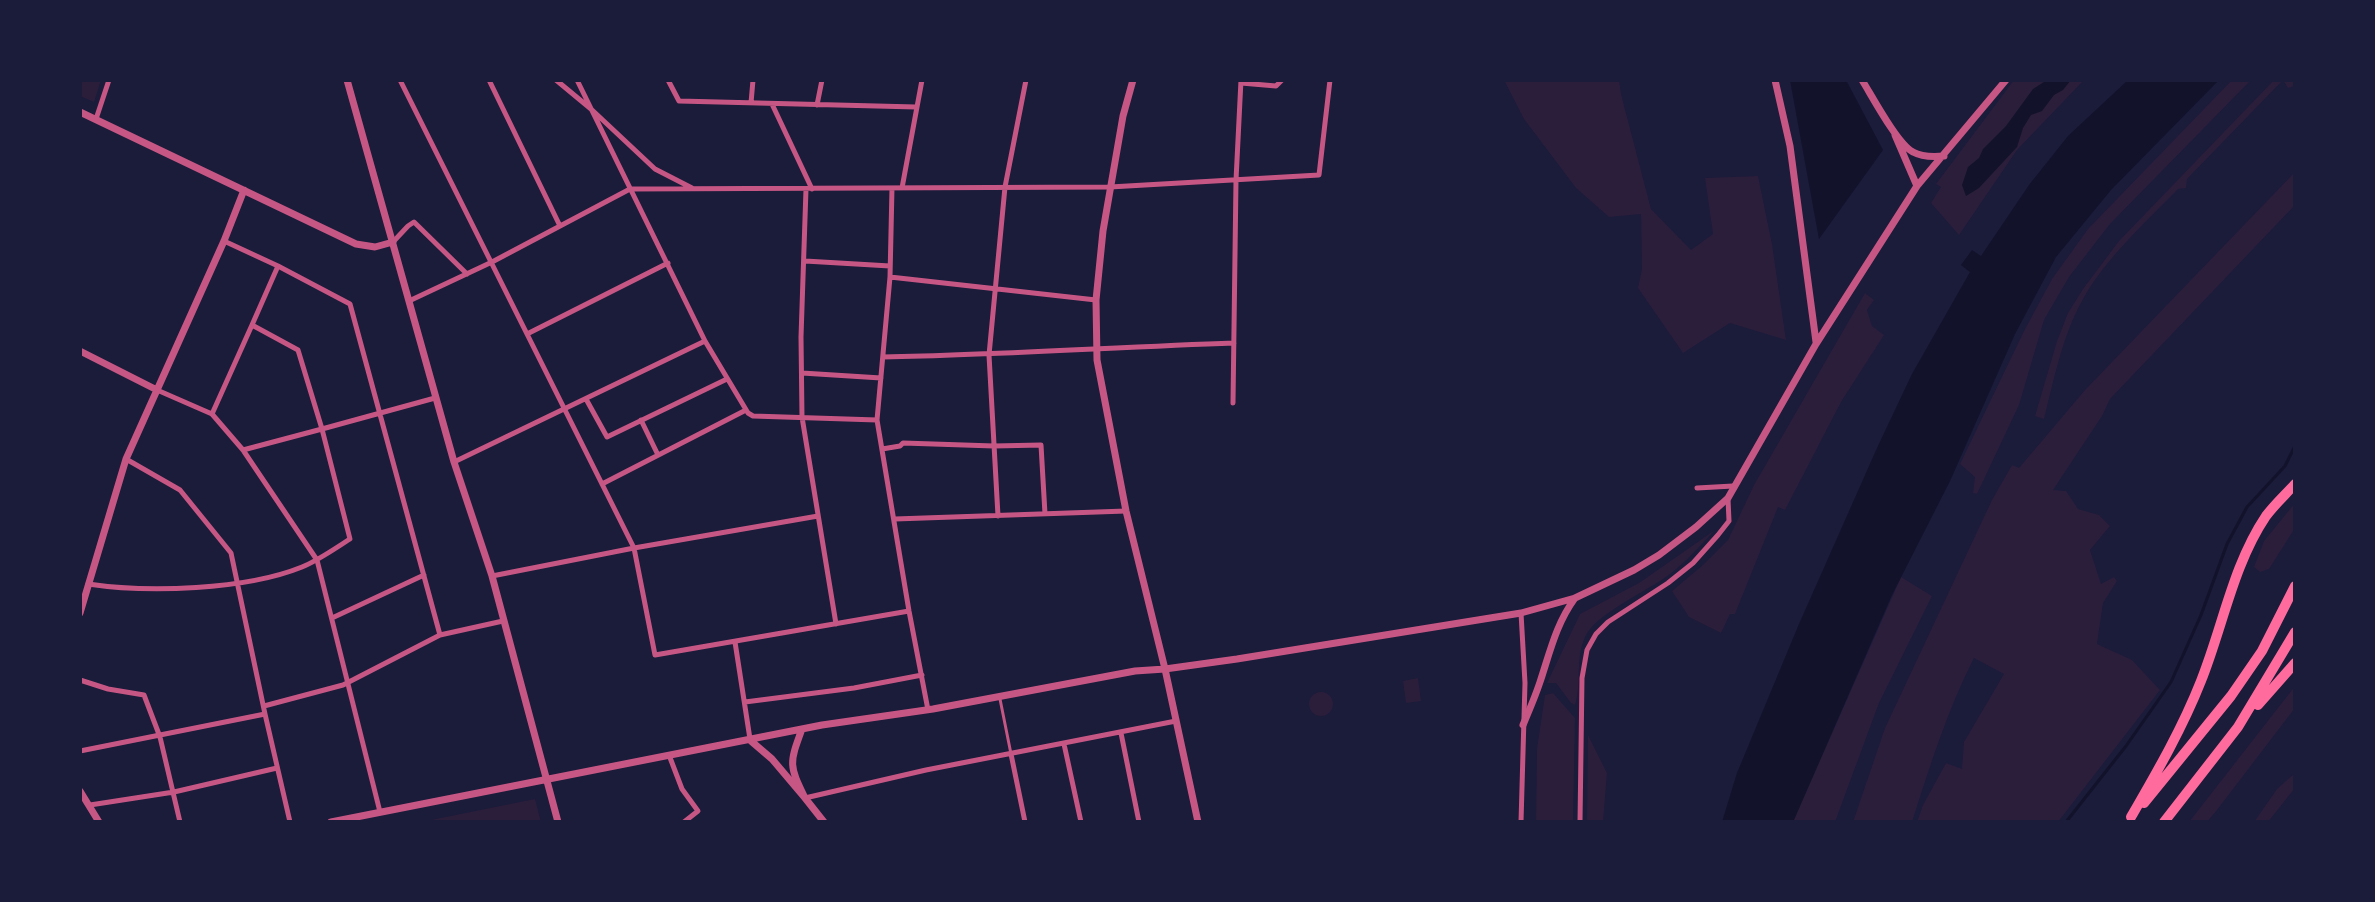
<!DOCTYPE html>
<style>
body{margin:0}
#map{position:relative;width:2375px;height:902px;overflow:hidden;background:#1b1b3a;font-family:Ubuntu,sans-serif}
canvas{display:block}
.frame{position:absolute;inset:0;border:82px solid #1b1b3a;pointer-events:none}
</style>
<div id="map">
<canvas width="2375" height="902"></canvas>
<div class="frame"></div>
</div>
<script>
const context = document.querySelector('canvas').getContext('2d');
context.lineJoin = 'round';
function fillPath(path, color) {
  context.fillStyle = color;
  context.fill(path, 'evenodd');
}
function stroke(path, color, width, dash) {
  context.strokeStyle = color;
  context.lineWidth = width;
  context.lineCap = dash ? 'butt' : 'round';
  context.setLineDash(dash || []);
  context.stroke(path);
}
const green = new Path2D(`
 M80,80H101L94,102L80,96Z
 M1504,80H1619L1621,94L1651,209L1691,250L1713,234L1705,178L1758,176L1772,244L1786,340L1730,323L1683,353L1638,288L1642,269L1641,214L1609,217L1576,188L1524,119Z
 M2014,80H2084L2017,150L1959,235L1931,203L1941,187L1936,184Z
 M2232,80H2251L2110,224L2069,277L2044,320L2019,405L1977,494L1973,493L1975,477L1960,464L2024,331L2052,279L2088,229Z
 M2274,80H2295V86L2288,88L2283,80L2187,179L2186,188L2178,189C2146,222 2104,260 2082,301C2062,337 2054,380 2044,419L2035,416L2057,341L2068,313L2083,289L2119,241Z
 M2295,172V205L2110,399L2102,416L2053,490L2066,491L2078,509L2099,515L2110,526L2090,550L2101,584L2114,577L2117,581L2103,603L2097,644L2132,660L2160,690L2058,822H1917L1923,805L1946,763L1962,769L1964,742L2004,674L1974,658C1947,711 1930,766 1912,822H1853L1885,728L1992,500L2012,465L2019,468L2085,390Z
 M1865,293L1874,300L1867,310L1872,326L1884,335L1841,402L1785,510L1778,507L1735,614H1730L1721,633L1689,617L1672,591L1703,565L1728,540L1754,485Z
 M2295,503V528L2269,569L2260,572L2254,567L2264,541Z
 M1715,530C1700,546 1686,562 1670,574C1648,591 1595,614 1585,637C1575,659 1582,684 1575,705L1571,703L1556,683H1547L1580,614L1639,583Z
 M1901,577L1932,596L1879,703L1835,822H1793Z
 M1418,678L1421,701L1406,703L1403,681Z
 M2295,686V708L2217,810L2207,822H2189Z
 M1309 704a12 12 0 1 1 24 0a12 12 0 1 1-24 0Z
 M1553,693L1575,718L1573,822H1536L1537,749L1545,695Z
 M1588,735L1607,773L1603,822H1587Z
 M2295,773V788L2268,822H2254L2277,789Z
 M535,799L541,822H421Z`);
const water = new Path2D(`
 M1790,80H1846L1883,150L1819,239Z
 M2047,80H2071L2063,90L2054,95L2042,111L2031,115L2023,128L2017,147L1979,188L1966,196L1962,185L1968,167L1979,158L1983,149L2006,126L2033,89Z
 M2128,80H2219L2111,190L2056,257L2015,334L1950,481L1892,595L1793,822H1722L1737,773L1799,624L1877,448L1912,374L1970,272L1961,265L1972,250L1981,256L2029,185L2068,136Z`);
const stream = new Path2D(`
 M2066,822L2126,746L2171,682L2201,615L2227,544L2247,507L2285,466L2295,446`);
const service = new Path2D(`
 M1000,699L1011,754`);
const minor = new Path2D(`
 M400,80L634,548L655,655L909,611
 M489,80L560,226
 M556,80L591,109L655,169L692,188
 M577,80L705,341
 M668,80L679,101L916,107
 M1241,83L1276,86L1282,80
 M751,103L753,80
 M772,104L812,189
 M817,105L822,80
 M96,119L109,80
 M892,188L890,277L877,420L909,611L928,710
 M902,188L922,80
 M806,189L801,337L802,417L836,624
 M224,241L278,266L350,304L440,635
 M393,242L408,226L414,222L467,274
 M805,261L890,266
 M890,277L1096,300
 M409,301L492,262L630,189L1110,187L1319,175L1330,80
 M252,325L278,266
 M527,334L668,263
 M883,357C1000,355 1117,347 1234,343
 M802,373L881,378
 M157,390L212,414L243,450L317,560L380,812
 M586,399L607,437L727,379
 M1233,403L1236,180L1241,80
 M212,414L252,325L298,350L322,429L243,450
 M641,420L658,455
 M882,449L900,446L903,443L994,446L1041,445L1045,514
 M454,462L705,341L748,413L753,416L877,420
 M602,484L746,410
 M1697,488L1733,486
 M998,516L989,355L1005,187L1026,80
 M895,519L1126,511
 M492,576L634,548L818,516
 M88,584C148,593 245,590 302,567C319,560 334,549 350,539L322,429L435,398
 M332,618L424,575
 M735,642L750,739
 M80,680L108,689L144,695L160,737L180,822
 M745,702L854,688L922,675
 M264,706L343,685L440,635L503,621
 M265,714L290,822
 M1121,733L1139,822
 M1064,744L1081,822
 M80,751L265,714L231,553L180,490L126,459
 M1011,754L1025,822
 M669,755L682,789L698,811L684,822
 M805,798L926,770L1176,721
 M90,805L174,792L277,768
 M1521,822L1525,683L1521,613
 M1580,822L1582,678L1587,650L1596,634L1608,622L1668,583L1693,563L1718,535L1729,521L1728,499`);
const tertiary = new Path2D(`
 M347,80L454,462L492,576L558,822
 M1133,80L1123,116L1103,231L1096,300L1097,360L1126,511L1165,669L1198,822
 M1775,80L1790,146L1816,342
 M1862,80C1872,96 1898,145 1913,152C1922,157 1934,157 1944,156
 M80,112L356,244L375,247L393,242
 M1895,135L1917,186
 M80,351L157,390
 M80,613L126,459L224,241L244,190
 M1523,725C1529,711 1535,697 1540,682C1550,652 1556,624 1575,598
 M751,741L772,759L805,798C789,765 789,764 802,729
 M80,791L99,822
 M805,798L824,822
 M331,822L822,725L933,709L1135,671L1165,669L1237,659L1521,613L1575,598L1634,570L1659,555L1696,527L1728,498L1816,344L1917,186L2006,80`);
const motorway = new Path2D(`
 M2258,705L2295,663
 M2144,803L2231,696L2262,651L2295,586
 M2131,817C2157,772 2182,729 2201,681C2223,626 2233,565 2266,516C2274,505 2286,494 2295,484
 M2164,822L2238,727L2295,632`);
fillPath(green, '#2a1e3b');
fillPath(water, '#12122b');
stroke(stream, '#12122b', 3);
stroke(service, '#c65784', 3);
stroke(minor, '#c65784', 5);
stroke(tertiary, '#c65784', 7);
stroke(motorway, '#ff6b9d', 10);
</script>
